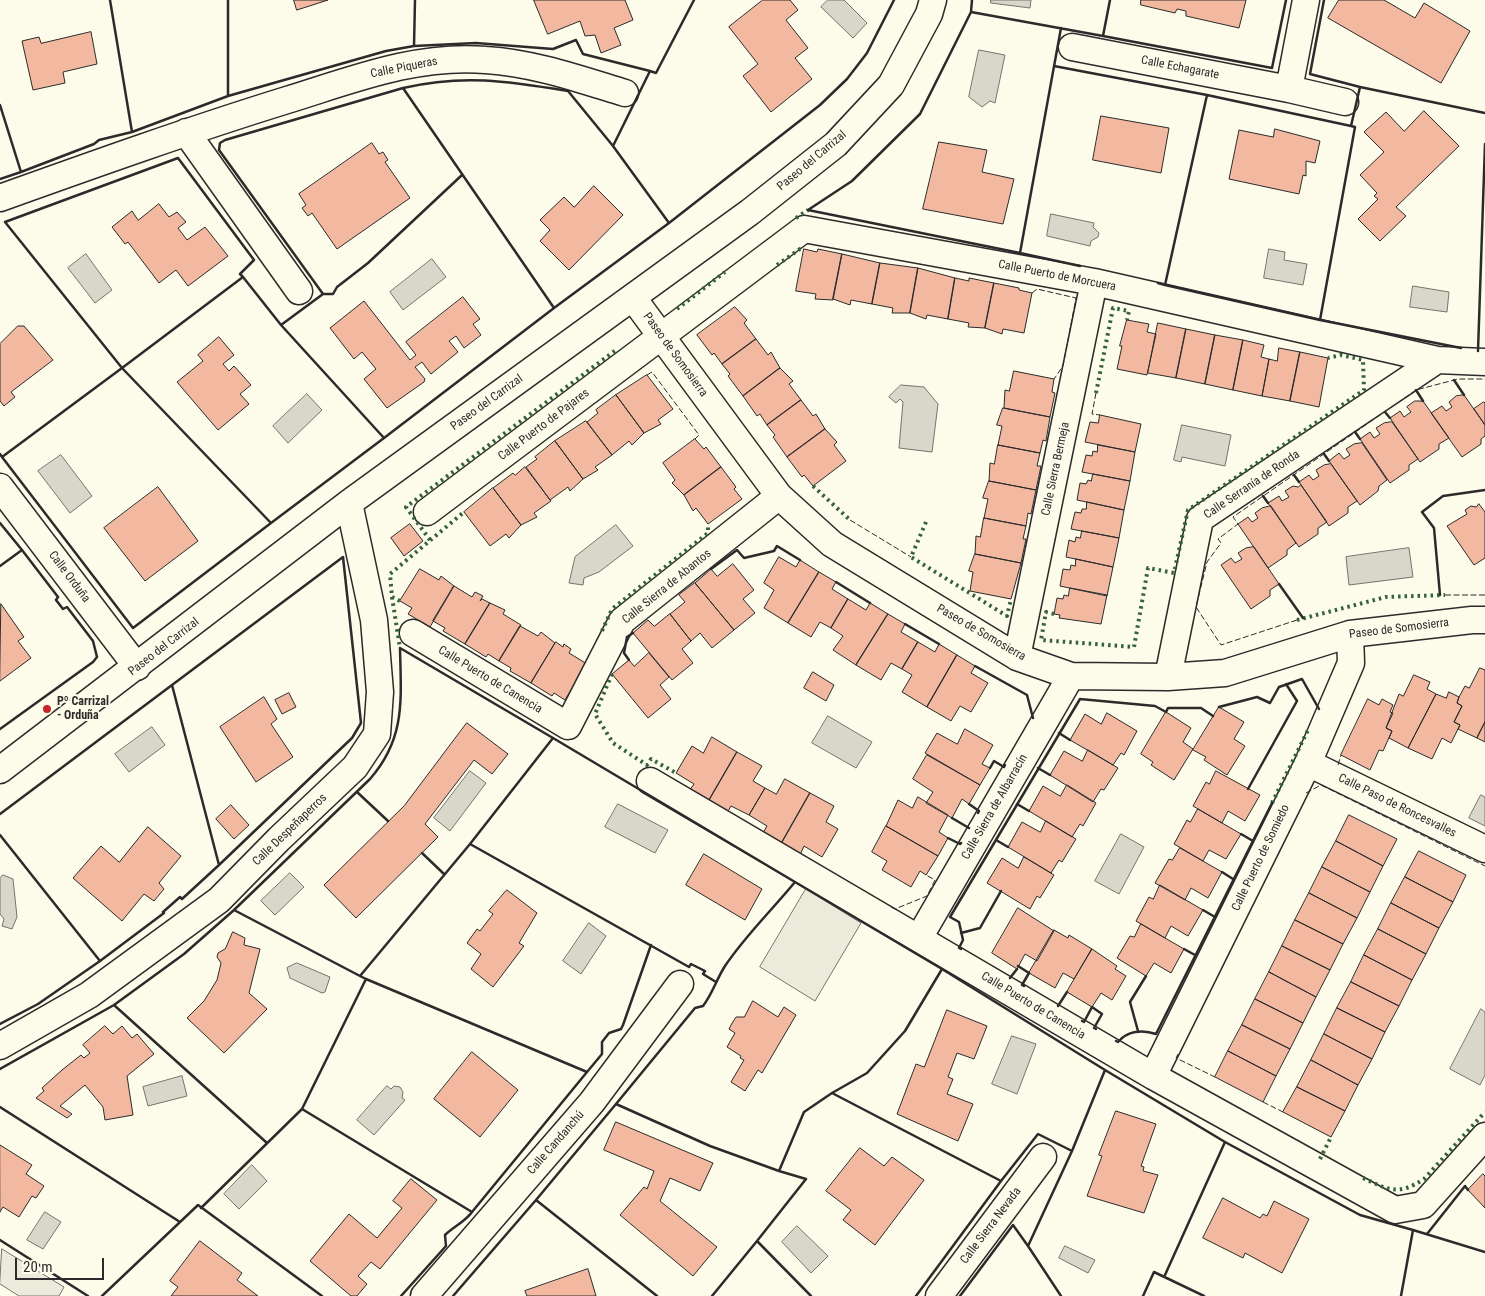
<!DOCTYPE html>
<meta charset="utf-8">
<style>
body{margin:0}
#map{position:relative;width:1485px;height:1296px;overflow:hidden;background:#fdfbea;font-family:"Roboto Condensed",sans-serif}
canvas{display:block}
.scale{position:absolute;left:15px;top:1258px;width:89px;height:22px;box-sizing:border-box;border:2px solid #2b2b2b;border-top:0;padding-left:6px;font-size:15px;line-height:18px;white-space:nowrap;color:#2b2b2b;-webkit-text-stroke:4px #fdfbea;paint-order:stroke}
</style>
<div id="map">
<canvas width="1485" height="1296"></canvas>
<div class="scale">20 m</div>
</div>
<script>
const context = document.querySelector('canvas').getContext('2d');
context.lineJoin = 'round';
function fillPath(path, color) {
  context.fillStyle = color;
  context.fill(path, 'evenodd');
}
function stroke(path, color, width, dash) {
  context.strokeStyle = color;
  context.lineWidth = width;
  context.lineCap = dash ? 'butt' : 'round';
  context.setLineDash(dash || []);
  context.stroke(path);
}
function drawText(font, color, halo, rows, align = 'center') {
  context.font = font + ' "Roboto Condensed",sans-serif';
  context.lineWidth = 4;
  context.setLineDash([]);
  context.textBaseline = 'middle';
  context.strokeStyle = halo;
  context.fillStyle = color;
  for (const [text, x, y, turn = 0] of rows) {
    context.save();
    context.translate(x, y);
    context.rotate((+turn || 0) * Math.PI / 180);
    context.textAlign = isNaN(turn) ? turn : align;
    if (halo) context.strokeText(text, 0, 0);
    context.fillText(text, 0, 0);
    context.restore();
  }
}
const green = new Path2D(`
 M806,889L861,923L815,1001L760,967Z
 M2,1249L64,1287L59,1296H19L0,1284Z`);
const water = new Path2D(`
 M828,0H844L867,23L853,38L821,7Z
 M991,0H1031L1030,8L991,3Z
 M979,50L1005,55L995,103L990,101L982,107L969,97Z
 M1051,214L1094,223L1093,227L1099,233L1098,237L1091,241L1090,246L1047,236Z
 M1269,249L1285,252L1284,260L1307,264L1303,285L1264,278Z
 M86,254L112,290L95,303L68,268Z
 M432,259L446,277L403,310L390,292Z
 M1413,286L1449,292L1447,312L1410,307Z
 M901,385L924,387L938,404L932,452L899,448L903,402L900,399L896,403L889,397Z
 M307,394L322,410L288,443L273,426Z
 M1182,425L1231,435L1225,466L1182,457L1181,462L1174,460Z
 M61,455L92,496L70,513L38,471Z
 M616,525L633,546L599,572L584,578L583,585L569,583L575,557Z
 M1409,548L1413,577L1349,585L1346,557Z
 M828,716L872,742L856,768L812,743Z
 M152,727L165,745L129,772L115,754Z
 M470,771L486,783L450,831L434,818Z
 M1481,795L1485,797V826L1469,818Z
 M618,804L668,830L655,853L605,827Z
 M1121,834L1144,847L1119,894L1095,881Z
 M290,873L304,887L275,915L261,901Z
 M3,875L13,879L17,917L12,929L2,926L4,919L0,914V879Z
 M589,923L606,936L581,974L563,961Z
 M297,963L330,977L325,992L322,993L290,978L287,968Z
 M1481,1009L1485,1012V1075L1480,1085L1450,1069Z
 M1012,1036L1036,1044L1017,1094L992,1084Z
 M182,1076L187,1096L148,1106L143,1087Z
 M387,1086L391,1089L394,1086L400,1087L403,1092L402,1098L405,1100L374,1135L357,1120Z
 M252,1165L267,1181L239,1209L224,1194Z
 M45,1212L61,1222L43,1249L27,1240Z
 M797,1226L828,1256L811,1273L782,1242Z
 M1065,1246L1095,1260L1088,1273L1059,1258Z`);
const building = new Path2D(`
 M294,0H328L297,10Z
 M534,0H625L633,20L614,28L621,45L601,53L595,35L585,36L580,21L548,34Z
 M763,0H790L798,10L786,20L808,48L795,58L812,79L771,112L743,76L758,64L729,27Z
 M1141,0H1246L1239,28L1186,16V11L1177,9L1175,13L1141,5Z
 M1339,0H1384L1415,18L1424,3L1470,31L1441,83L1328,18Z
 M91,32L97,64L63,72L65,83L33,90L22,41L39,37L41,43Z
 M1424,111L1459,146L1396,207L1406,216L1380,241L1358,219L1378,199L1374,196L1377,193L1360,175L1384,152L1364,132L1386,112L1404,131Z
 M1101,116L1169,128L1161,173L1093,160Z
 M1275,129L1320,141L1315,163L1306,161V176L1303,175L1299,194L1229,179L1239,130L1273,137Z
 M939,142L987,150L982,172L1014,179L1003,224L923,209Z
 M372,143L379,154L383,152L388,160L385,162L410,198L337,249L312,213L308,216L302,208L306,205L299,194Z
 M594,186L623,215L569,270L540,241L550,230L540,220L564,197L574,207Z
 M159,204L169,217L177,212L186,222L178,228L187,240L205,227L228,256L188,286L176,270L159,283L128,242L125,244L112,227L132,211L138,220Z
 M804,249L817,252L818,249L842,254L833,300L815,299L816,294L796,291Z
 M842,254L880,263L872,304L851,300L850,305L833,299Z
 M880,263L918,268L910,313H892L893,308L872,304Z
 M918,268L955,278L948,319L927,315L926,319L910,313Z
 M955,278L969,281V278L994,283L985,328L968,327L969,323L948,319Z
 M994,283L1019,288V290L1032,293L1024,333L1003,329L1002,334L985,328Z
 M463,297L480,319L473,324L481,335L464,348L456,336L449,341L458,352L431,374L422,362L415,367L425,379L424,382L387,408L364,379L376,369L362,352L354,359L330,328L364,301L410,360L416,355L406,342Z
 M735,307L747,320L744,323L756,339L722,364L714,353L712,355L697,335Z
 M1127,320L1149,324L1147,332L1156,334L1147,375L1117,369L1122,346H1120Z
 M1158,323L1186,329L1176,378L1148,373Z
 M18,326H24L53,360L11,392L15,397L4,406L0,401V344Z
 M1186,329L1215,335L1205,384L1176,378Z
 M1215,335L1243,340L1233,390L1205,384Z
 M219,337L234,355L223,364L229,371L234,366L251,385L240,394L249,404L218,430L177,382L203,361L198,355Z
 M756,339L768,355L771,352L780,368L743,396L728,376L730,374L722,364Z
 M1243,340L1264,345L1261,357L1269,359L1262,396L1233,390Z
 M1279,348L1300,352L1290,401L1262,396L1269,359L1277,361Z
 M1300,352L1328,358L1319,407L1290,401Z
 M780,368L793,381L789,384L801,400L767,425L760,414L757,416L743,396Z
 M1014,371L1054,379L1052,392L1055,393L1050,417L1004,408L1005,390L1009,391Z
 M647,375L673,409L658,420L661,424L644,433L616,395Z
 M616,395L644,433L632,445L629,441L612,455L587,422L598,413L596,410Z
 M1464,395L1485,425V436L1481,439V444L1462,457L1431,413L1442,406L1446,411L1452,407L1449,402L1456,396Z
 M801,400L813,416L816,414L825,429L787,457L773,437L775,435L767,425Z
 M1415,401H1423L1449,438L1439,444V449L1420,462L1390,418L1400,411L1404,417L1408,414L1411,412L1407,407Z
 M1484,402L1485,403V425L1474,409Z
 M1003,408L1050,417L1046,441L1043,440L1040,453L998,445L1002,426L997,425Z
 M1100,415L1141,424L1135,452L1085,442L1090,422L1098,423Z
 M586,421L612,455L595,467L598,470L583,479L555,441Z
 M1392,422L1418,459L1409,465V470L1390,483L1360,439L1370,432L1374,438L1380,434L1376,428L1384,423Z
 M825,429L837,442L834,445L846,461L813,486L804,475L802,477L787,457Z
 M695,439L704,449L706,447L721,467L684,495L672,483L675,480L663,463Z
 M555,441L583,479L570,491L568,487L550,500L526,467L537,459L535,457Z
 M1362,443L1387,480L1379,486L1378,491L1360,505L1329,461L1339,453L1344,459L1350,455L1346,449L1354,444Z
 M998,445L1040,453L1037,466H1041L1036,490L989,481L990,463L994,464Z
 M1098,445L1135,452L1130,481L1082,472L1086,455L1092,456L1093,451L1097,452Z
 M1331,464L1357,501L1348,507V513L1329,526L1299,482L1309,475L1313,480L1319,476L1316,470L1324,465Z
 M525,467L551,501L534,513L537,517L521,525L493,488L513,473L515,475Z
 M721,467L736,487L734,489L742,499L708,524L696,508L693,511L684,495Z
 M1093,474L1130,481L1124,510L1077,500L1080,483L1086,484L1088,480L1091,481Z
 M989,481L1036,490L1031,514L1028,513L1026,526L984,518L988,499L983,498Z
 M1301,485L1327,522L1318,528V534L1299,547L1268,503L1279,496L1282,501L1289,497L1285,491L1293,486L1298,487Z
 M158,487L198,541L145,581L104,528Z
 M493,488L521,525L509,538L506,534L490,546L464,512Z
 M1087,502L1124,510L1119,538L1071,529L1075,512L1081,513L1082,509H1086Z
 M1479,504L1485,512V558L1474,565L1447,526L1467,514L1465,510L1471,506L1476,507Z
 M1271,506L1296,543L1287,550V555L1268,568L1238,524L1248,517L1252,522L1258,518L1255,513L1262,508Z
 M984,518L1026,526L1023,539H1026L1021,563L975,554L976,536L980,537Z
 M410,524L423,541L404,556L391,538Z
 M1082,531L1119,538L1113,567L1066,557L1069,540L1075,542L1076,537L1080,538Z
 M1254,547L1279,584L1270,590V596L1251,609L1221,565L1231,558L1235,563L1242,559L1238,553L1246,548Z
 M975,554L1021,563L1011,599L970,591L973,572L969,571Z
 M779,557L796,567L800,560L819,572L788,623L764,608L774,590L764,583Z
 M1076,559L1113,567L1107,596L1060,586L1063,569L1070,570L1071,565L1075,566Z
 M733,564L754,590L743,599L755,613L734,630L695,583L711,569L717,576Z
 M420,569L439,580L441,576L454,586L430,627L408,614L412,608L400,601Z
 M819,572L836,582L832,589L848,599L831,628L820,622L811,637L788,623Z
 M695,583L734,630L712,648L700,633L691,641L670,614L685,602L679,595Z
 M454,586L472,597L475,592L483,596L480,601L482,599L490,603L465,644L443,631L445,628L433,621Z
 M1070,588L1107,595L1101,624L1059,618L1060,615L1054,614L1057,598L1063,599L1064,595L1068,596Z
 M848,599L866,610L870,603L888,614L856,665L833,650L843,636L831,628Z
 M490,603L505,610L503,614L521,625L499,661L488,654L486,657L465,644Z
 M1,604L24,637L18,641L31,658L0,681Z
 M670,614L691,641L682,649L693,663L672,680L633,633L648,620L654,626Z
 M888,614L905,624L901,632L918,642L902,669L891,663L881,680L856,665Z
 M520,626L538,636L541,632L555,643L531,683L510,671L511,668L499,661Z
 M556,642L563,647L564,644L571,649L569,653L587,664L565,700L554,693L552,696L531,683Z
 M918,642L935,652L939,644L957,655L927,707L902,692L912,675L902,669Z
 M649,653L669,677L660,685L671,699L648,718L612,674L629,660L634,666Z
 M957,655L975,666L971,673L988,683L971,712L960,706L951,721L927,707Z
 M1480,668L1485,670V722L1477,738L1458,729L1460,725L1454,722L1462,706L1457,703L1459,697L1465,686L1469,688Z
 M813,672L834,685L826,701L804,688Z
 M1414,675L1430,682L1427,689L1436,694L1408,748L1389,738L1392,731L1386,728L1399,694L1403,696Z
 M1449,692L1459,697L1457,703L1462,706L1454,722L1460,725L1451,743L1442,738L1432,759L1408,748L1436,694L1446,698Z
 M289,693L296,707L282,714L275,700Z
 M264,697L277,719L271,724L293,757L256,782L220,727Z
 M1368,699L1379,705L1382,699L1393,705L1390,712L1393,713L1386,728L1392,731L1383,751L1379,750L1370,770L1341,755Z
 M1219,707L1244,722L1234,739L1245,746L1227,775L1204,760L1206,757L1193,750Z
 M1166,712L1191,728L1183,742L1193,749L1174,780L1151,765L1153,762L1141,754Z
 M1107,713L1137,731L1124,755L1121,753L1113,765L1070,740L1085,714L1101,724Z
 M1485,722V742L1477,738Z
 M467,723L508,754L492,774L474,760L425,824L438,837L356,918L324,885L404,806Z
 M965,729L993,745L982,764L990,768L980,785L925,753L937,733L957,744Z
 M712,737L737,752L708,802L689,791L694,784L676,773L692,746L703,753Z
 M1088,750L1118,768L1104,790L1101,789L1093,802L1050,775L1064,751L1082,761Z
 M737,752L762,766L753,781L765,788L749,815L731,806L727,813L708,802Z
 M927,755L980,785L969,804L962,799L952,818L926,803L933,792L913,779Z
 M1216,771L1260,795L1245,821L1228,811L1222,823L1193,806L1206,782L1209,784Z
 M785,779L810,793L781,844L763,833L767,826L749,815L765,788L776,794Z
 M1067,785L1096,803L1083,826L1080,824L1072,837L1029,811L1043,786L1060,796Z
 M810,793L834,806L826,822L838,829L822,857L804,846L800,855L781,844Z
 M918,797L948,815L939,832L948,838L938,856L886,826L898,800L912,808Z
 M231,805L249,825L234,839L216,819Z
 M1198,809L1241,834L1226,859L1209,850L1203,861L1174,844L1187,820L1190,822Z
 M1349,815L1397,839L1383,866L1336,841Z
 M1046,821L1076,839L1062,862L1059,860L1051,873L1008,847L1022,822L1040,832Z
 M886,826L938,856L926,875L920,871L911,887L882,870L887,861L872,852Z
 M148,827L181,856L159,883L164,889L154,901L144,894L122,921L73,878L101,846L119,862Z
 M1336,841L1383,866L1370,892L1322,867Z
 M1180,848L1222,872L1208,898L1191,888L1185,900L1155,883L1169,859L1172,860Z
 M1419,851L1466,875L1453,902L1405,877Z
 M704,854L762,889L745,920L686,885Z
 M1024,857L1054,875L1040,898L1037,896L1030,909L987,883L1002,858L1018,868Z
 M1322,867L1370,892L1357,918L1309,893Z
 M1405,877L1453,902L1439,928L1391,903Z
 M1160,885L1203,910L1188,936L1171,926L1165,938L1136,921L1149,897L1153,899Z
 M507,890L537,913L519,943L524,946L493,987L471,969L481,954L467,943L477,929L480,931L493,914L489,911Z
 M1309,893L1357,918L1343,944L1295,920Z
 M1391,903L1439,928L1426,954L1378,929Z
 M1018,908L1054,931L1037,961L1025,954L1017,969L992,953Z
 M1295,920L1343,944L1330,970L1282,946Z
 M1141,924L1184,949L1171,973L1154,963L1146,976L1117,958L1130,936L1134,937Z
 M1378,929L1426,954L1412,980L1364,955Z
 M1054,930L1068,938L1069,935L1092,949L1074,979L1063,973L1055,988L1029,973Z
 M233,932L245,938L244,945L260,949L249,993L267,1009L224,1053L187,1018L204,1001L217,980L221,963L217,957L218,953L225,949Z
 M1282,946L1330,970L1316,997L1269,972Z
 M1092,949L1117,966L1115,969L1126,976L1112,1000L1101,993L1092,1007L1067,992Z
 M1364,955L1412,980L1399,1006L1351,982Z
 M1269,972L1316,997L1303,1023L1255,999Z
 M1351,982L1399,1006L1385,1032L1337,1008Z
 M1255,999L1303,1023L1290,1049L1242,1025Z
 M753,1001L778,1017L784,1007L796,1015L762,1073L758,1070L745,1091L731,1082L744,1060L740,1058L741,1056L727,1047L735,1033L729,1029L731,1025L736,1017H744Z
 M1337,1008L1385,1032L1372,1059L1324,1034Z
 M947,1010L987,1026L974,1059L957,1053L948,1077L953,1079L947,1094L973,1104L958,1141L897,1114L916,1064L924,1067Z
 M1242,1025L1290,1049L1276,1076L1228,1051Z
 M105,1026L113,1034L122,1026L132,1038L137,1034L154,1054L127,1076L133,1115L105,1120L103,1107L85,1085L60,1106L72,1114L67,1118L36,1098L44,1091L42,1088L62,1070L81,1055L84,1058L90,1053L83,1045Z
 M1324,1034L1372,1059L1358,1085L1311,1060Z
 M1228,1051L1276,1076L1263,1102L1215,1077Z
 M472,1052L518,1090L480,1137L434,1099Z
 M1311,1060L1358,1085L1345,1111L1297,1087Z
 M1297,1087L1345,1111L1331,1137L1283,1112Z
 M1116,1111L1156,1124L1141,1166L1144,1167L1143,1171L1158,1175L1144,1213L1087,1196L1102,1156L1099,1155Z
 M616,1122L713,1163L700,1191L670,1178L660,1201L717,1247L693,1276L620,1215L644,1187L647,1189L654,1171L604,1150Z
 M0,1145L32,1165L26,1174L44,1186L36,1198L32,1196L19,1217L3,1207L0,1212Z
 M860,1148L884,1166L892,1157L924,1180L875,1245L843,1220L851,1210L826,1191Z
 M1483,1174L1485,1176V1208L1468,1190Z
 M411,1179L437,1200L380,1269L371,1262L358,1276L367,1284L357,1296H351L310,1261L349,1214L377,1238L402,1208L393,1201Z
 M1223,1198L1260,1218L1263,1214L1267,1216L1274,1201L1309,1219L1282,1273L1245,1253L1243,1258L1203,1238Z
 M200,1241L242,1273L237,1280L258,1296H171L178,1287L170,1281Z
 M588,1269L596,1296H527L525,1291Z`);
const minor = new Path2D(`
 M1072,47L1289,89L1345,102
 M1289,89L1306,0
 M186,132L299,291
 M0,198C95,164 190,130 287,100C352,80 416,54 486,60C534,63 579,79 625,93
 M633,298L779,496L832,544L1017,657L1071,676L1168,677L1225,673L1350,634L1472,620H1485
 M0,487L137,667
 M427,512L804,229L1094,282L1437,360L1485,362
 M413,633L568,726L622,621L779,496
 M1017,657L1094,282
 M1168,677L1200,519L1437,360
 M1308,763L1485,849
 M0,770L349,503L750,212L836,144L891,85L929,14L933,0
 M650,781L1153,1076L1395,1210L1423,1205L1485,1136
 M919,938L1071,676
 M0,1046L89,995L219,900L279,839L355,767L377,734L380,692L374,620L349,503
 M1153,1076L1308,763L1351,663L1350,634
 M424,1296L592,1102L680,984
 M939,1296L1043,1157`);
const hedge = new Path2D(`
 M796,218L808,210
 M777,265L800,249H804
 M677,309L725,272
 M1096,393L1113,308L1129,311L1127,320
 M813,486L850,520
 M926,522L911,557L1007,616L1011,599
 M430,540L406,507L616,350
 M392,597L400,648
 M400,601L392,597L390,574L464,512
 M1054,614L1046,612L1041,640L1134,647L1148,568L1174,573L1188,510L1364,390L1363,360L1341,355L1328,358
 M1297,620L1386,597L1445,595
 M602,631L612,609L708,533V524
 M612,674L595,714L613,743L647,765L651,759L676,773
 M1272,803L1309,728
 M1320,1159L1331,1137
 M1363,1178C1389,1190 1398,1196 1424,1179L1485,1112`);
const fence = new Path2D(`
 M1032,293L1037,289L1076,298L1063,366L1054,379
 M647,375L652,372L699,435L695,439
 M1096,393L1092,414L1100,415
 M850,520L911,557
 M1445,595H1485
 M1297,620L1221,645L1196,607L1207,562L1221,543L1218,539L1238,524L1233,517L1416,390L1458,379H1485
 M1338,765L1341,755
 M1306,793L1321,785L1485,866
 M891,907L895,909L927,896L935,880L926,875
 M1178,1054L1176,1058L1215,1077
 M1263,1102L1283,1112`);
const wall = new Path2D(`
 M110,0L132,132L228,96
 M228,0V96L386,51L414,46
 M415,0L414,46L476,43L553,49L576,40L583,54L650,71
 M694,0L656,73L650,71L613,146L669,223L820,105L847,79L867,53L894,0
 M972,0L971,12L1103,36
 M1110,0L1103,36L1272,68L1286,0
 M1324,0L1310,74L1360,87
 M1061,28L1020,253L1080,266
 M1054,66L1207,95L1165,285L1158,283
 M403,88L225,140L220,143L219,150L323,294H333L337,287L368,263L462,175
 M1207,95L1351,126
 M0,105L21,172L94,144L99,140L132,132
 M613,146L568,91C507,81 463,74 403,88L554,308L669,223
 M0,179L21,172
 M808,210L852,181L920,114L971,12
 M808,210L1020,253
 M1165,285L1320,320
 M323,294L281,325L384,438L554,308
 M281,325L243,277L122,368L271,523L384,438
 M1461,348L1320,320L1355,127L1351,126L1360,87L1485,113
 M1478,351L1485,144
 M1454,380L1464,395
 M1416,390L1423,401
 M1385,412L1390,418
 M1355,432L1360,439
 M0,454L2,457L122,368L5,222L178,158L254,260L240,274L243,277
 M1324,454L1329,461
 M2,457L133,628L271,523
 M1294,475L1299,482
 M1263,496L1268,503
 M0,523L22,550
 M343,557L361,723L352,738L219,865L172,685Z
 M0,566L22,550L58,597L56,600L63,609L67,607L93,641L97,657L93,662L0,729
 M711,569L737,550L744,558L774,551L777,546L800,560
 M836,582L870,603
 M1279,584L1303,618
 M1440,595L1434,528L1422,512L1443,496L1485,490
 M905,624L939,644
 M629,660L624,653L627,637L633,633
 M975,666L1027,695L1033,718
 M1219,707L1257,697L1270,703L1279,687L1302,679L1319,709
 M1059,733L1070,740
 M990,768L994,761L1004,767L1005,765
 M1038,768L1050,775
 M1248,789L1297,701L1286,684
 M357,792L388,821
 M969,804L979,811L978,813
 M1017,804L1029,811
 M0,814L172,685
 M952,818L969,828
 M1241,834L1253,841
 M0,835L100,961L164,913L163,912L180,897L182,899L219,865
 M948,838L960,844L961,843
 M996,840L1008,847
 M422,853L444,874
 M1222,872L1233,879
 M234,910L184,954L114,1005L267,1143
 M1203,910L1215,917
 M961,933L980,928L1001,891
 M961,949L959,948L963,940L959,922L950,917L1080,699L1155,706L1166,712L1168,708H1201L1213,716
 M1184,949L1195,955
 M1018,966L1029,973L1022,985L1024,986
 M360,976L234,910L370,779C406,738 401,699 400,648L553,738
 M1010,978L1017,969
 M366,979L360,976L470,844
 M716,982L703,974L705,971L691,964L689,967L470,844L553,738L795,882
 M1058,1006L1067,992
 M1082,1021L1084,1022L1092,1007L1102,1014L1094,1028L1096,1029
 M0,1024L38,1004L100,961
 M1138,1031L1130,1002L1146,976
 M1116,1041L1118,1042C1127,1031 1142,1029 1156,1034L1272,803
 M0,1069L114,1005
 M587,1072L602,1054V1042L609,1033L621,1029L623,1025L651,945
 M616,1104L536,1200L657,1296
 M0,1107L180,1222
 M302,1109L366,979L587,1072L472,1212
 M1072,1151L1038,1134L1001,1181L832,1093L867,1073L905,1031L942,969L1105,1070
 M779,1171L710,1146L616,1104L695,1008L703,1006C713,993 716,980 725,966C745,936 772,910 795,882L942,969
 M201,1208L302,1109L472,1212C465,1222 454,1226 445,1235L446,1246L401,1296
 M1413,1230L1485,1252
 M1427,1234L1465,1186L1468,1190
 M0,1240L88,1296
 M1165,1275L1225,1142L1360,1215L1413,1230L1401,1296
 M102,1296L198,1205L322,1296
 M453,1296L536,1200
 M712,1296L757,1241
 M811,1296L757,1241L806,1179L779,1171L804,1112L832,1093
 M916,1296L1001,1181
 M960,1296L1013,1225L1028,1246
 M1061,1296L1028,1246L1072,1151L1105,1070L1225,1142
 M1143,1296L1154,1272L1204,1296`);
const markers = [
 [47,709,5,"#c62828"]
];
const streetNames = [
 ["Calle Piqueras",404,68,-11],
 ["Calle Echagarate",1180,68,11],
 ["Paseo del Carrizal",812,161,-40],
 ["Calle Puerto de Morcuera",1057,276,11],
 ["Paseo de Somosierra",675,355,54],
 ["Paseo del Carrizal",487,403,-36],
 ["Calle Puerto de Pajares",544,425,-37],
 ["Calle Sierra Bermeja",1056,469,-78],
 ["Calle Serranía de Ronda",1252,485,-34],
 ["Calle Orduña",69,577,53],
 ["Calle Sierra de Abantos",667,587,-39],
 ["Paseo de Somosierra",1399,629,-7],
 ["Paseo de Somosierra",981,633,30],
 ["Paseo del Carrizal",164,647,-38],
 ["Calle Puerto de Canencia",490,680,31],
 ["Calle Paso de Roncesvalles",1397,806,26],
 ["Calle Sierra de Albarracín",995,807,-60],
 ["Calle Despeñaperros",290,830,-44],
 ["Calle Puerto de Somiedo",1261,858,-64],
 ["Calle Puerto de Canencia",1033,1006,31],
 ["Calle Candanchú",556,1143,-49],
 ["Calle Sierra Nevada",991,1226,-53]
];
const poiNames = [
 ["Pº Carrizal",57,702],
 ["- Orduña",57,716]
];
fillPath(green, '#ecebdb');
stroke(green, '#74746e', 1);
fillPath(water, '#d8d7c9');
stroke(water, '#74746e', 1);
fillPath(building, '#f2b8a0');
stroke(building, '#2b2b2b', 1);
stroke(minor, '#2b2b2b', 29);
stroke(minor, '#fdfbea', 26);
stroke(hedge, '#34623c', 4, [2.5, 4]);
stroke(fence, '#2b2b2b', 1, [6, 2.5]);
stroke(wall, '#2b2b2b', 2.5);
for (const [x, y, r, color] of markers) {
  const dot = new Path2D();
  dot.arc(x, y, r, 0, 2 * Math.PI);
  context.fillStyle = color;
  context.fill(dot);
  stroke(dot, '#fdfbea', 2);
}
drawText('12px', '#2b2b2b', '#fdfbea', streetNames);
drawText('bold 12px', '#2b2b2b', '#fdfbea', poiNames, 'left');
</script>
